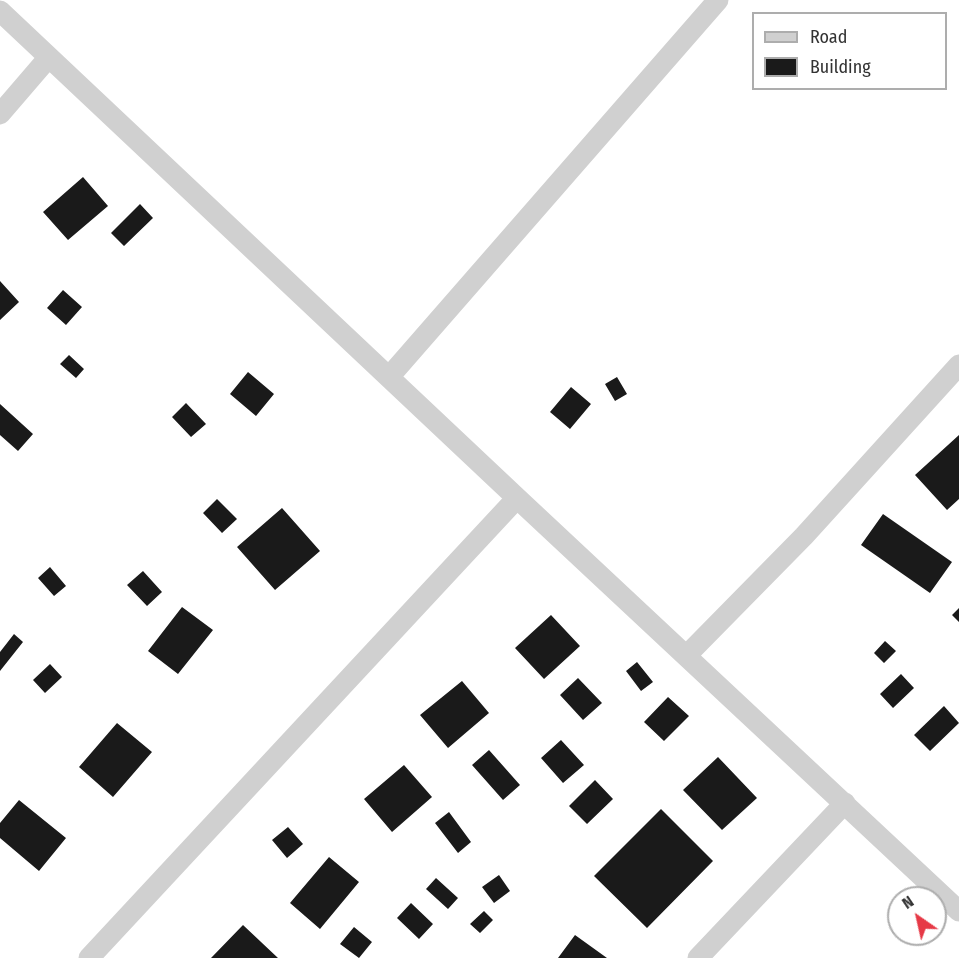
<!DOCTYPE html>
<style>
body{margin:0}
#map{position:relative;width:959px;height:958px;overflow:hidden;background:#fff;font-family:"Fira Sans Condensed",sans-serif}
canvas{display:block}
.legend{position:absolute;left:752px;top:12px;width:195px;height:78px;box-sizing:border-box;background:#fff;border:2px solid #adadad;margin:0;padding:8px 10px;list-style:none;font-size:18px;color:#333}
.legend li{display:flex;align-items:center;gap:12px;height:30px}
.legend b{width:30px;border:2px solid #adadad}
.north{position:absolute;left:887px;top:886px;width:60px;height:60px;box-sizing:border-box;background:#fff;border:2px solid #adadad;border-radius:50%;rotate:326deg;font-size:16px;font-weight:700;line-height:24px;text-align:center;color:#333}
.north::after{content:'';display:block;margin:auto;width:21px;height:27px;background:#e63946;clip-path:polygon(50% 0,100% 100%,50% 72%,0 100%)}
</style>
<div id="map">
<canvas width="959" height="958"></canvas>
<ul class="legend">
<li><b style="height:8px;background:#d0d0d0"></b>Road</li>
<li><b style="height:16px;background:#1a1a1a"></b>Building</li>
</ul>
<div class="north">N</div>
</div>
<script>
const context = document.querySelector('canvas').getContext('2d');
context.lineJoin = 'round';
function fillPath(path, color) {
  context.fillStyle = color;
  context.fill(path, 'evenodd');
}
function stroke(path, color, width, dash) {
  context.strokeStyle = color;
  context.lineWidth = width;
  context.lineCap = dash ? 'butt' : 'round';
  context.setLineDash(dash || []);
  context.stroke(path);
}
const building = new Path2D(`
 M83,177L108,206L68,240L43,212Z
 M140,204L153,218L124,246L111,233Z
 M0,281L19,302L0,320Z
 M63,290L82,307L66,325L47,308Z
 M69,355L84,369L76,378L60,364Z
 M248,372L274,394L256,416L230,394Z
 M617,377L627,394L615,401L605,384Z
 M571,387L591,404L570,429L550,412Z
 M186,403L206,424L191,437L172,417Z
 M0,404L33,434L18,451L0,435Z
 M959,435V499L947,510L915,475Z
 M217,499L237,519L222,533L203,513Z
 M282,508L320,551L275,590L237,547Z
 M883,514L952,562L930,593L861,545Z
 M50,567L66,586L54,596L38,578Z
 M143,571L162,592L147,606L127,585Z
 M182,607L213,630L178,674L148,651Z
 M959,608V622L952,615Z
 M551,615L580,646L544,679L515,648Z
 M14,634L23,642L0,671V652Z
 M885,641L896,651L884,663L874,653Z
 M637,662L653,682L641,691L626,671Z
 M50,664L62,677L45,693L33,680Z
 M901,674L914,688L893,708L880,694Z
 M578,678L602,703L583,720L560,695Z
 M462,681L489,713L448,748L420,715Z
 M668,697L689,716L664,741L644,722Z
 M944,706L959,723L930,751L914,735Z
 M117,723L152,752L113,797L79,767Z
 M561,740L584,765L563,783L541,758Z
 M489,750L520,785L503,800L472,765Z
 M718,757L757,798L722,830L683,790Z
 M404,765L432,797L392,832L364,799Z
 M595,780L613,799L587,824L569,806Z
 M19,800L66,838L39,871L0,838V823Z
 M661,809L713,861L647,928L594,876Z
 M449,812L471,842L458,853L435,823Z
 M288,827L303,844L287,858L272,840Z
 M329,857L359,882L320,929L290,903Z
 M499,875L510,891L494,903L482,887Z
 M436,878L458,898L448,909L426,889Z
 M411,903L433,924L419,939L397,918Z
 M484,911L493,920L480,933L470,924Z
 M243,925L278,958H211Z
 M354,927L372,942L359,958L340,944Z
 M575,935L607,958H558Z`);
const minor = new Path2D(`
 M0,11L517,498L959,911
 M0,114L49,57
 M389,377L718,0
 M686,656L804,536L959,365
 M89,958L517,498
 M698,958L845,803`);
fillPath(building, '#1a1a1a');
stroke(minor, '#d0d0d0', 21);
</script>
